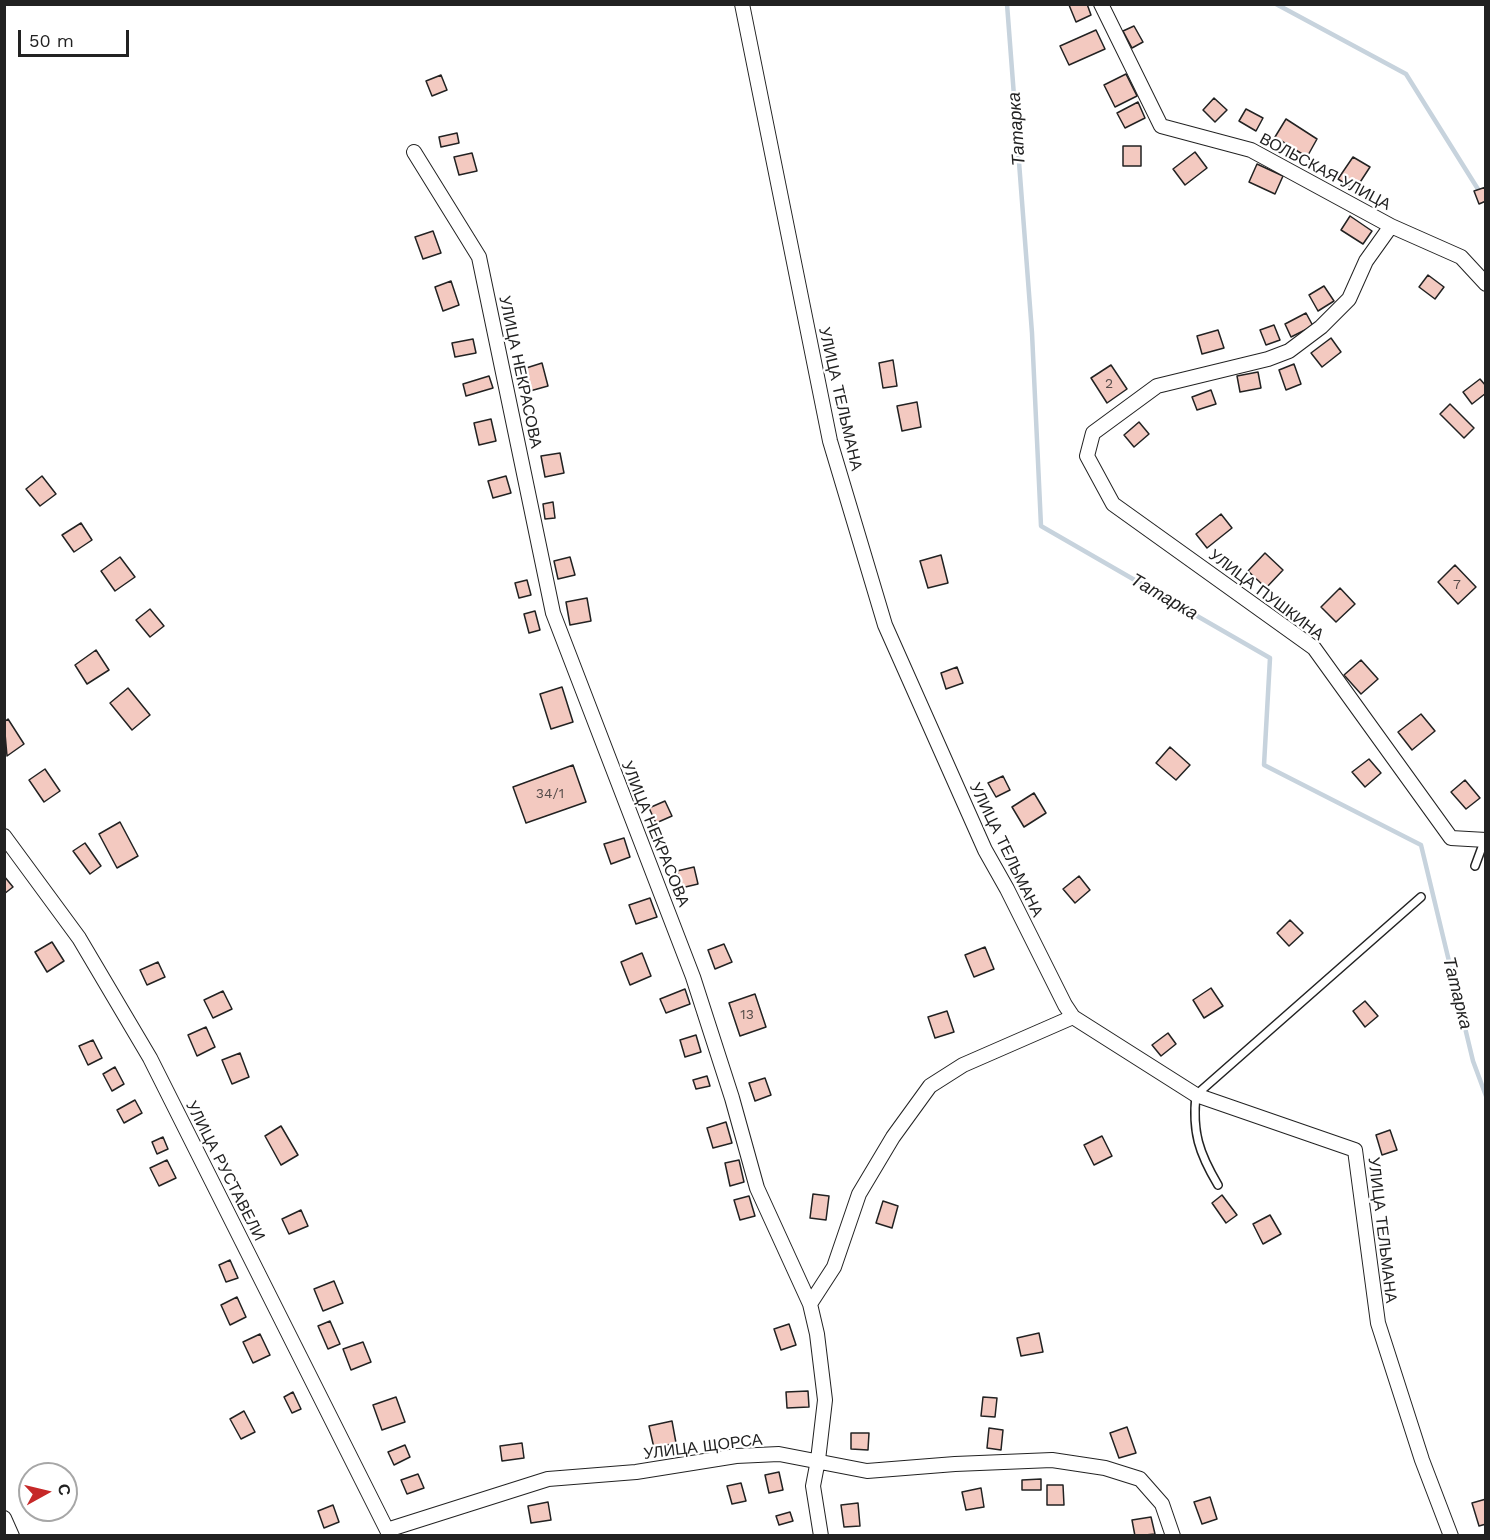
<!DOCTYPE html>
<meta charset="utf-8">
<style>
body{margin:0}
#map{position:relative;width:1490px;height:1540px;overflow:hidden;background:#fff;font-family:"Work Sans",sans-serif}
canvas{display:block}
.frame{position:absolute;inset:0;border:6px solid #222;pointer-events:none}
.north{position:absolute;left:18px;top:1462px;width:60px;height:60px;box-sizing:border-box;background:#fff;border:2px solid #a7a7a7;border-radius:50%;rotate:82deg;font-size:16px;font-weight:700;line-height:24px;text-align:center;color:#222}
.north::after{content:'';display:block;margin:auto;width:21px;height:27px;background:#c62828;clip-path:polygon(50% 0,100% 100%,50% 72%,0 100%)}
.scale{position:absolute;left:18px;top:30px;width:111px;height:27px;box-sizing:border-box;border:3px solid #222;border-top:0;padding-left:8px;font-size:18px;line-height:21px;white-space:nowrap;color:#222;-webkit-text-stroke:4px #fff;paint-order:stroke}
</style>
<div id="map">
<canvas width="1490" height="1540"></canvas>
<div class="frame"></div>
<div class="north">С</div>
<div class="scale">50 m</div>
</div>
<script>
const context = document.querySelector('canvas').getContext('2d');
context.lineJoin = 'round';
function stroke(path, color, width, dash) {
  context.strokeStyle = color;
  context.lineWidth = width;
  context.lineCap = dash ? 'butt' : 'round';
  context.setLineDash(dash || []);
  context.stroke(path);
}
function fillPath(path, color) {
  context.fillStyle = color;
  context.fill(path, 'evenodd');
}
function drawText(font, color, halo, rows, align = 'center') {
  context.font = font + ' "Work Sans",sans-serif';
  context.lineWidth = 4.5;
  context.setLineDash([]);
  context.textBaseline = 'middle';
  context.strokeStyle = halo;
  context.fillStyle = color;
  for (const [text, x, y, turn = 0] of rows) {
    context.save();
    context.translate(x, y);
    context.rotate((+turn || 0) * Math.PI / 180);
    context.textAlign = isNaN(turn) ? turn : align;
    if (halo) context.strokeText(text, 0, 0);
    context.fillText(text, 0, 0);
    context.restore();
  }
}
const stream = new Path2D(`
 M1007,4L1032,333L1041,526L1270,658L1264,765L1421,845L1473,1061L1486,1096
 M1276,4L1406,74L1481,194`);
const building = new Path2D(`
 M1087,4L1091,15L1076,22L1069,5Z
 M1134,26L1143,42L1132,48L1123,31Z
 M1096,30L1105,49L1069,65L1060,46Z
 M1126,74L1137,96L1115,107L1104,85Z
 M441,75L447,90L432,96L426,81Z
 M1214,98L1227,110L1215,122L1203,110Z
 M1138,102L1145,118L1125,128L1117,113Z
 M1246,109L1263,118L1256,131L1239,121Z
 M1286,119L1317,139L1307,157L1275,137Z
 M457,133L459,143L441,147L439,137Z
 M1123,146H1141V166H1123Z
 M1195,152L1207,168L1185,185L1173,169Z
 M472,153L477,171L459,175L454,157Z
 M1353,157L1370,167L1355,190L1338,179Z
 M1257,164L1283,176L1275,194L1249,182Z
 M1486,187V201L1479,204L1474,191Z
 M1350,216L1372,231L1363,244L1341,230Z
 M433,231L441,253L423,259L415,237Z
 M1428,275L1444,287L1435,299L1419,287Z
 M451,281L459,305L443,311L435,287Z
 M1324,286L1334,301L1318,311L1309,295Z
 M1306,313L1313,326L1291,337L1285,324Z
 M1274,325L1280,340L1266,345L1260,330Z
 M1218,330L1224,348L1202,354L1197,336Z
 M1331,338L1341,352L1322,367L1311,353Z
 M473,339L476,353L455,357L452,343Z
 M893,360L897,386L883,388L879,363Z
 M542,363L548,386L530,391L523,369Z
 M1294,364L1301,384L1286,390L1279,370Z
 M1111,365L1127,389L1107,403L1091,378Z
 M1258,372L1261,388L1240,392L1237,376Z
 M489,376L493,388L466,396L463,384Z
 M1480,379L1486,386V393L1472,404L1463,392Z
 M1211,390L1216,404L1197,410L1192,397Z
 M917,402L921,427L902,431L897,406Z
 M1450,404L1474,428L1464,438L1440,414Z
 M491,419L496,441L479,445L474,423Z
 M1139,422L1149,434L1134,447L1124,435Z
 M560,453L564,473L545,477L541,456Z
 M42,476L56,494L40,506L26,489Z
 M506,476L511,493L493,498L488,481Z
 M553,502L555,518L545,519L543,504Z
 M1221,514L1232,528L1207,548L1196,534Z
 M81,523L92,540L74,552L62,535Z
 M1265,553L1283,570L1266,588L1248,571Z
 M941,555L948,583L928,588L920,561Z
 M120,557L135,577L115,591L101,571Z
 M570,557L575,575L558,579L554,561Z
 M1455,565L1476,587L1458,604L1438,582Z
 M527,580L531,595L519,598L515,583Z
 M1340,588L1355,604L1336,622L1321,607Z
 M587,598L591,621L570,625L566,602Z
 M150,609L164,626L150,637L136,620Z
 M535,611L540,630L529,633L524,614Z
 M96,650L109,670L87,684L75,665Z
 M1361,660L1378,679L1361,694L1344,675Z
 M957,667L963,683L946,689L941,673Z
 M562,687L573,722L551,729L540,694Z
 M128,688L150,715L132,730L110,703Z
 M1421,714L1435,731L1412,750L1398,732Z
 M8,719L24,744L7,756L4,722Z
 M1170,747L1190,765L1176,780L1156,763Z
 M1369,759L1381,773L1365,787L1352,772Z
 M573,765L586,802L526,823L513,787Z
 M45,769L60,791L44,802L29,780Z
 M1003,776L1010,790L996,797L988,783Z
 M1465,780L1480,798L1466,809L1451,792Z
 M1034,793L1046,813L1024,827L1012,807Z
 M665,801L672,816L656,823L649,808Z
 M120,822L138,856L117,868L99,834Z
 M624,838L630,857L611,864L604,844Z
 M85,843L101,866L90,874L73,851Z
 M694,867L698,884L681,888L677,871Z
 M4,876L13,887L4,894Z
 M1079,876L1090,890L1075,903L1063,889Z
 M650,898L657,917L636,924L629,905Z
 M1290,920L1303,933L1289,946L1277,933Z
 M52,942L64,961L47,972L35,952Z
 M724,944L732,962L715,969L708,950Z
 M985,947L994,969L974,977L965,955Z
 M642,953L651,976L630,985L621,962Z
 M158,962L165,977L147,985L140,970Z
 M1211,988L1223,1006L1204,1018L1193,1000Z
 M685,989L690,1004L666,1013L660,999Z
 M223,991L232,1009L213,1018L204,1000Z
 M755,994L766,1027L740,1036L729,1003Z
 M1365,1001L1378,1016L1365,1027L1353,1011Z
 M947,1011L954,1032L935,1038L928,1017Z
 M206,1027L215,1047L197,1056L188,1035Z
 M1168,1033L1176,1044L1161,1056L1152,1045Z
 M696,1035L701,1052L685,1057L680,1040Z
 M93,1040L102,1058L88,1065L79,1046Z
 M240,1053L249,1077L232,1084L222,1060Z
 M115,1067L124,1084L112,1091L103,1074Z
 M707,1076L710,1086L696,1089L693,1080Z
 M765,1078L771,1095L755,1101L749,1083Z
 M135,1100L142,1113L124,1123L117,1110Z
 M726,1122L732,1143L713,1148L707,1128Z
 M281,1126L298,1155L281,1165L265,1136Z
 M1390,1130L1397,1150L1382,1155L1376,1135Z
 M1102,1136L1112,1156L1094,1165L1084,1145Z
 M163,1137L168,1149L157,1154L152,1142Z
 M167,1160L176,1178L159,1186L150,1168Z
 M739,1160L744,1182L730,1186L725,1163Z
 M813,1194L829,1196L826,1220L810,1218Z
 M1222,1195L1237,1215L1226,1223L1212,1203Z
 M749,1196L755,1216L740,1220L734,1200Z
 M883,1201L898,1206L892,1228L876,1223Z
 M301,1210L308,1226L289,1234L282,1219Z
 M1270,1215L1281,1234L1263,1244L1253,1224Z
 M230,1260L238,1278L226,1282L219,1265Z
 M334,1281L343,1303L323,1311L314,1289Z
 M237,1297L246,1317L230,1325L221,1305Z
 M330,1321L340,1344L328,1349L318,1326Z
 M789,1324L796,1345L781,1350L774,1329Z
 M1039,1333L1043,1352L1021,1356L1017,1338Z
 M260,1334L270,1355L253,1363L243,1342Z
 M363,1342L371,1362L351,1370L343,1349Z
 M808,1391L809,1407L787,1408L786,1392Z
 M293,1392L301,1409L292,1413L284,1397Z
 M396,1397L405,1422L382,1430L373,1405Z
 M983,1397L997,1398L995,1417L981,1416Z
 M244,1411L255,1432L241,1439L230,1419Z
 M672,1421L676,1443L654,1448L649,1426Z
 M1127,1427L1136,1453L1119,1458L1110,1433Z
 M989,1428L1003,1430L1001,1450L987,1448Z
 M851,1433H869L868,1450L851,1449Z
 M522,1443L524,1458L502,1461L500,1446Z
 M405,1445L410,1457L394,1465L388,1452Z
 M779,1472L783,1490L769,1493L765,1475Z
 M418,1474L424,1488L407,1494L401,1480Z
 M1041,1479V1490H1022V1480Z
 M741,1483L746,1501L732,1504L727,1486Z
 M1047,1485H1063L1064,1505H1047Z
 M981,1488L984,1507L966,1510L962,1492Z
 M1210,1497L1217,1519L1202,1524L1194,1502Z
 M1486,1499V1524L1479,1526L1472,1503Z
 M548,1502L551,1520L531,1523L528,1506Z
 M858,1503L860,1526L844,1527L841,1505Z
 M333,1505L339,1522L324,1528L318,1511Z
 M790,1512L793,1521L779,1525L776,1516Z
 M1151,1517L1155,1534L1135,1536L1132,1520Z`);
const lane = new Path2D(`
 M1475,866L1485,839
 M1218,1185C1199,1153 1192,1132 1196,1095L1421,897`);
const street = new Path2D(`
 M742,4L830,441L885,625L985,850L1007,889L1065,1005L1073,1017L1196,1095L1355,1150L1378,1323L1422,1460L1451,1536
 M1101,4L1161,126L1251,150L1391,226L1461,257L1486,284
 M414,152L479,257L553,613L693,977L732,1098L757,1188L810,1304L817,1334L825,1400L818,1460L813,1486L821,1536
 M1391,226L1366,261L1349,299L1321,327L1289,351L1268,359L1157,386L1093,433L1087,456L1113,504L1314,648L1451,838L1486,840
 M4,836L79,938L150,1058L390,1536
 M810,1304L834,1267L859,1194L893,1137L930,1086L963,1065L1073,1017
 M4,1518L12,1536
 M387,1530L548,1479L636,1472L736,1456L779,1454L867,1471L955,1464L1052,1460L1105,1468L1140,1479L1162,1504L1173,1536`);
const numberNames = [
 ["2",1109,384],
 ["7",1457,585],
 ["34/1",550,794],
 ["13",747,1015]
];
const streetNames = [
 ["ВОЛЬСКАЯ УЛИЦА",1325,172,28],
 ["УЛИЦА НЕКРАСОВА",520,372,78],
 ["УЛИЦА ТЕЛЬМАНА",840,399,77],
 ["УЛИЦА ПУШКИНА",1266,595,37],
 ["УЛИЦА НЕКРАСОВА",655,834,68],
 ["УЛИЦА ТЕЛЬМАНА",1006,850,64],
 ["УЛИЦА РУСТАВЕЛИ",225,1171,63],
 ["УЛИЦА ТЕЛЬМАНА",1382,1230,83],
 ["УЛИЦА ЩОРСА",703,1447,-7]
];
const waterNames = [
 ["Татарка",1017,129,-94],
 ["Татарка",1164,597,30],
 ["Татарка",1457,993,76]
];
stroke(stream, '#c7d3dd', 4.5);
fillPath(building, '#f3c9c0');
stroke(building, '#222', 1.5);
stroke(lane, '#222', 10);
stroke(street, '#222', 16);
stroke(lane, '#fff', 7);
stroke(street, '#fff', 14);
drawText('14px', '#564c4a', null, numberNames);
drawText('16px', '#222', '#fff', streetNames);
drawText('italic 18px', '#222', '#fff', waterNames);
</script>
